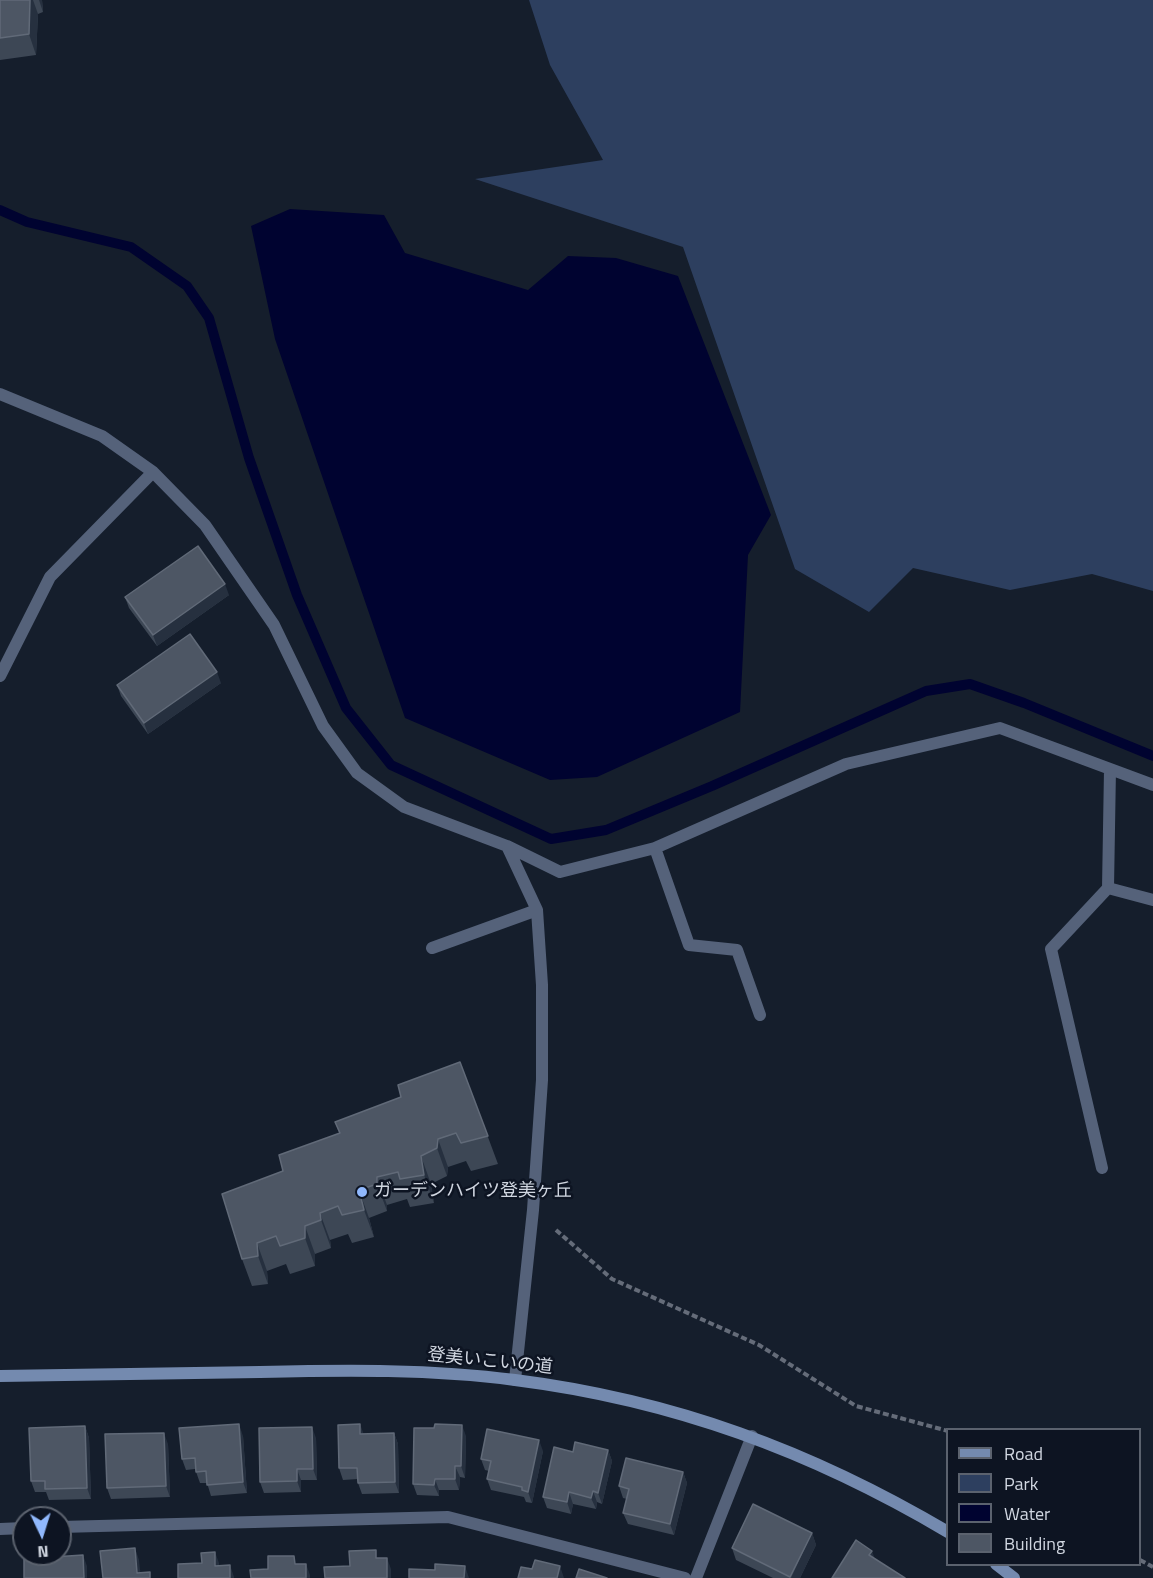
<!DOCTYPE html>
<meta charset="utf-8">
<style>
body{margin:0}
#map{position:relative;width:1153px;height:1578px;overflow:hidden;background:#151e2c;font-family:"Titillium Web",sans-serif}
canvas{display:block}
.legend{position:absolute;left:946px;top:1428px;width:195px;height:138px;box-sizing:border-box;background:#0d1422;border:2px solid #5b626e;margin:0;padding:8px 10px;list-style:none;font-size:18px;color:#d0d6e0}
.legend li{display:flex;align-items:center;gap:12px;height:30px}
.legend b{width:30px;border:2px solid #5b626e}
.north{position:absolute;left:12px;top:1506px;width:60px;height:60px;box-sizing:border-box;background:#0d1422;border:2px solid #5b626e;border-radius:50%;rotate:176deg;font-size:16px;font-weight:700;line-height:24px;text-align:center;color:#d0d6e0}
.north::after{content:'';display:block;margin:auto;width:21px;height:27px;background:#90b8fd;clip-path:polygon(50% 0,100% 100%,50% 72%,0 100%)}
</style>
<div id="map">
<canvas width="1153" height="1578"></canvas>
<ul class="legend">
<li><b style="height:8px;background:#748aaf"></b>Road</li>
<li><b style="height:16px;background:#2d3f5f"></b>Park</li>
<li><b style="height:16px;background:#000330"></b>Water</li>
<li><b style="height:16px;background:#4d5664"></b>Building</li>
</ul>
<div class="north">N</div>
</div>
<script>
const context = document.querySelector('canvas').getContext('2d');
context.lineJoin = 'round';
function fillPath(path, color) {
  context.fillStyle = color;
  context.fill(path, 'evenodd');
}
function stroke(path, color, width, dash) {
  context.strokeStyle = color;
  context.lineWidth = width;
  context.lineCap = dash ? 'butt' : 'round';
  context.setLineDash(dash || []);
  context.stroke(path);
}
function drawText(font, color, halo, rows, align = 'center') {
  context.font = font + ' "Titillium Web","Noto Sans JP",sans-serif';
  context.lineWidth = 5;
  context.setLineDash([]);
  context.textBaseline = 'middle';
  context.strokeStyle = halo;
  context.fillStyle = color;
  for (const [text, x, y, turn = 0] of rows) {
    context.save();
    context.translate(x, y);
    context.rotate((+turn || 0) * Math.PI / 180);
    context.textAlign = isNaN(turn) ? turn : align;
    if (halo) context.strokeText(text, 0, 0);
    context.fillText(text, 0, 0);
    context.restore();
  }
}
const green = new Path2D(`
 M529,0H1153V591L1092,574L1010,590L913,568L869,612L795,569L683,247L475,179L603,160L550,65Z`);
const water = new Path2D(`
 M290,209L384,215L405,253L528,290L568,256L616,258L678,276L771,515L748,555L740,712L597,777L550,780L405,718L275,339L251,226Z`);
const stream = new Path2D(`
 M0,210L27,222L131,247L187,286L209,318L249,458L297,595L346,708L391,765L551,839L606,830L712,786L926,691L970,684L1024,703L1153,756`);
const path = new Path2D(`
 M556,1230L612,1279L759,1345L856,1406L948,1431
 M1140,1560L1153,1567`);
const street = new Path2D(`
 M0,394L102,436L153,472L205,525L274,625L323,726L357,773L404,807L507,846L560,872L655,848L846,764L1000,728L1153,785
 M0,676L50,577L153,472
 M507,846L537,910L542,985V1080L533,1210L515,1380
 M655,848L689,945L737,950L760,1015
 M1108,888L1153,900
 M432,948L537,910
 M1102,1168L1051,949L1108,888L1110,769
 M60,1527L448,1517L685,1578
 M0,1529L24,1528
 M696,1578L752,1436`);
const secondary = new Path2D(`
 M0,1376C87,1374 174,1373 260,1372C346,1370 431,1369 515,1380C673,1400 811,1451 948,1532
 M996,1564L1014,1578`);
const wall = new Path2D(`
 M0,0H42L43,12L38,14L36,55L0,60Z
 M229,595L157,646L129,608L125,597Z
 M221,683L148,734L121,696L117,685Z
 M460,1062L498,1164L471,1171L466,1161L448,1167L447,1176L431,1184L434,1203L410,1207L407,1199L387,1205V1211L369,1218L374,1237L352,1243L348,1234L330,1240L331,1248L315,1254V1266L290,1274L286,1264L267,1271L268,1284L252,1286L242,1259L283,1171L339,1133L335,1122L401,1097Z
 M85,1426L89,1438L91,1499L49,1500L46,1492H35L31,1481Z
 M394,1433L398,1444L399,1493L362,1494L358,1483V1479L343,1480L339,1468L364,1434Z
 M243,1436L247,1493L211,1496L207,1483H200L195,1469L186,1470L182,1459Z
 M466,1436L465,1478L460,1477L459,1490H439V1496L417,1495L413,1484Z
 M316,1438L317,1480H301V1492L264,1493L260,1482Z
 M168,1444L170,1497L111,1499L107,1488Z
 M608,1450L612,1461L602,1504L597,1502L596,1509L573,1504L571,1514L547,1508L543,1497L573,1452Z
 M543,1451L532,1503L526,1502L524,1497L491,1490L487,1479L489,1471L485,1470L481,1459Z
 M683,1472L687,1483L674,1535L628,1524L623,1513L627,1499L623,1498L619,1486Z
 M812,1533L816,1545L800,1578H773L736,1560L732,1548Z`);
const shadedWall = new Path2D(`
 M30,0H33L38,14L36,55L29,34Z
 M39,0H42L43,12Z
 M225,584L229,595L157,646L153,635Z
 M217,672L221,683L148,734L144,723Z
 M438,1139L448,1167L447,1176L437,1148Z
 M421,1156L431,1184L434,1203L424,1175Z
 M377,1177L387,1205V1211L377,1184Z
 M359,1190L369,1218L374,1237L364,1210Z
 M320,1213L330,1240L331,1248L321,1220Z
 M305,1226L315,1254V1266L305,1238Z
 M257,1243L267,1271L268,1284L258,1256Z
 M239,1424L243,1436L247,1493L243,1482Z
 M360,1424L364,1435L360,1434Z
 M462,1425L466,1436L465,1478L461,1466Z
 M85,1426L89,1438L91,1499L87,1488Z
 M312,1427L316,1438L317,1480L313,1469Z
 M164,1433L168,1444L170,1497L166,1486Z
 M394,1433L398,1444L399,1493L395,1482Z
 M539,1440L543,1451L532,1503L528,1492Z
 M608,1450L612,1461L602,1504L598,1493Z
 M455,1466L460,1477L459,1490L455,1479Z
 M297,1469L301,1480V1492L297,1481Z
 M683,1472L687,1483L674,1535L670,1524Z
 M435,1479L439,1490V1496L434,1485Z
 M593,1491L597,1502L596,1509L591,1498Z
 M569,1492L573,1504L571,1514L567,1502Z
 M812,1533L816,1545L800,1578H791Z
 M135,1548L139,1560L141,1578L137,1573Z
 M872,1551L876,1562L869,1555Z
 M215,1552L219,1563V1578L215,1566Z
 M83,1555L87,1566V1578H84Z
 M387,1558L391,1569V1578H387Z
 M306,1564L310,1575V1578H306Z
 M230,1565L234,1577V1578H230Z
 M465,1566L469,1578H464Z
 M560,1566L564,1578H557Z`);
const building = new Path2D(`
 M0,0H30L29,34L0,38Z
 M198,546L225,584L153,635L125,597Z
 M190,634L217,672L144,723L117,685Z
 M460,1062L488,1136L461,1143L456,1133L438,1139L437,1148L421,1156L424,1175L400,1179L398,1172L377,1177V1184L359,1190L364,1210L342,1215L338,1206L320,1213L321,1220L305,1226V1238L280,1246L276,1236L257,1243L258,1256L242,1259L222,1194L283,1171L279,1155L340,1133L335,1122L401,1097L398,1085Z
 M239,1424L243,1482L207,1485L206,1471L196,1472L195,1458L182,1459L179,1428Z
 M360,1424V1434L394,1433L395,1482L358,1483L357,1468H339L338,1425Z
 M435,1424L462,1425L461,1466H455V1479H435L434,1485L413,1484L414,1428H434Z
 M85,1426L87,1488L45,1489V1481H31L29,1428Z
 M312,1427L313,1469H297V1481L260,1482L259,1428Z
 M487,1429L539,1440L528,1492L522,1490V1487L487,1479L491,1461L481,1459Z
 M164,1433L166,1486L107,1488L105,1434Z
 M575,1442L608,1450L598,1493L593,1491L591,1498L569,1492L567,1502L543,1497L554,1447L573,1452Z
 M626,1458L683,1472L670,1524L623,1513L629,1489L619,1486Z
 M753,1504L812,1533L790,1577L732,1548Z
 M856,1540L872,1551L869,1555L905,1578H832Z
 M135,1548L137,1573L150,1572V1578H103L100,1551Z
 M376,1550V1558H387V1578H325L324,1567L350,1566L349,1551Z
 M215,1552V1566L230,1565V1578H178V1564L202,1563L201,1553Z
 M83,1555L84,1578H24V1559Z
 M268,1556H294L295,1564H306V1578H251L250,1570L268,1569Z
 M535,1560L560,1566L557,1578H518L521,1567L532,1569Z
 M435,1564L465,1566L464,1578H409V1569L435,1570Z
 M579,1569L607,1578H576Z`);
const markers = [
 [362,1192,6,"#90b8fd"]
];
const poiNames = [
 ["ガーデンハイツ登美ヶ丘",374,1192]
];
const streetNames = [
 ["登美いこいの道",490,1362,6]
];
fillPath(green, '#2d3f5f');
fillPath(water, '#000330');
stroke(stream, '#000330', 10);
stroke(path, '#656c79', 4, [6, 3]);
stroke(street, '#55627a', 12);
stroke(secondary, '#748aaf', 12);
fillPath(wall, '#3d4755');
fillPath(shadedWall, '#26303f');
fillPath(building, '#4d5664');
stroke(building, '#616a78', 1.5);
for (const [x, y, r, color] of markers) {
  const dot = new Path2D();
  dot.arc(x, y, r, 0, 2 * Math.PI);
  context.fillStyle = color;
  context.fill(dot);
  stroke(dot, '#0d1422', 2);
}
drawText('18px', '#d0d6e0', '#0d1422', poiNames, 'left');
drawText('18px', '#d0d6e0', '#0d1422', streetNames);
</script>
